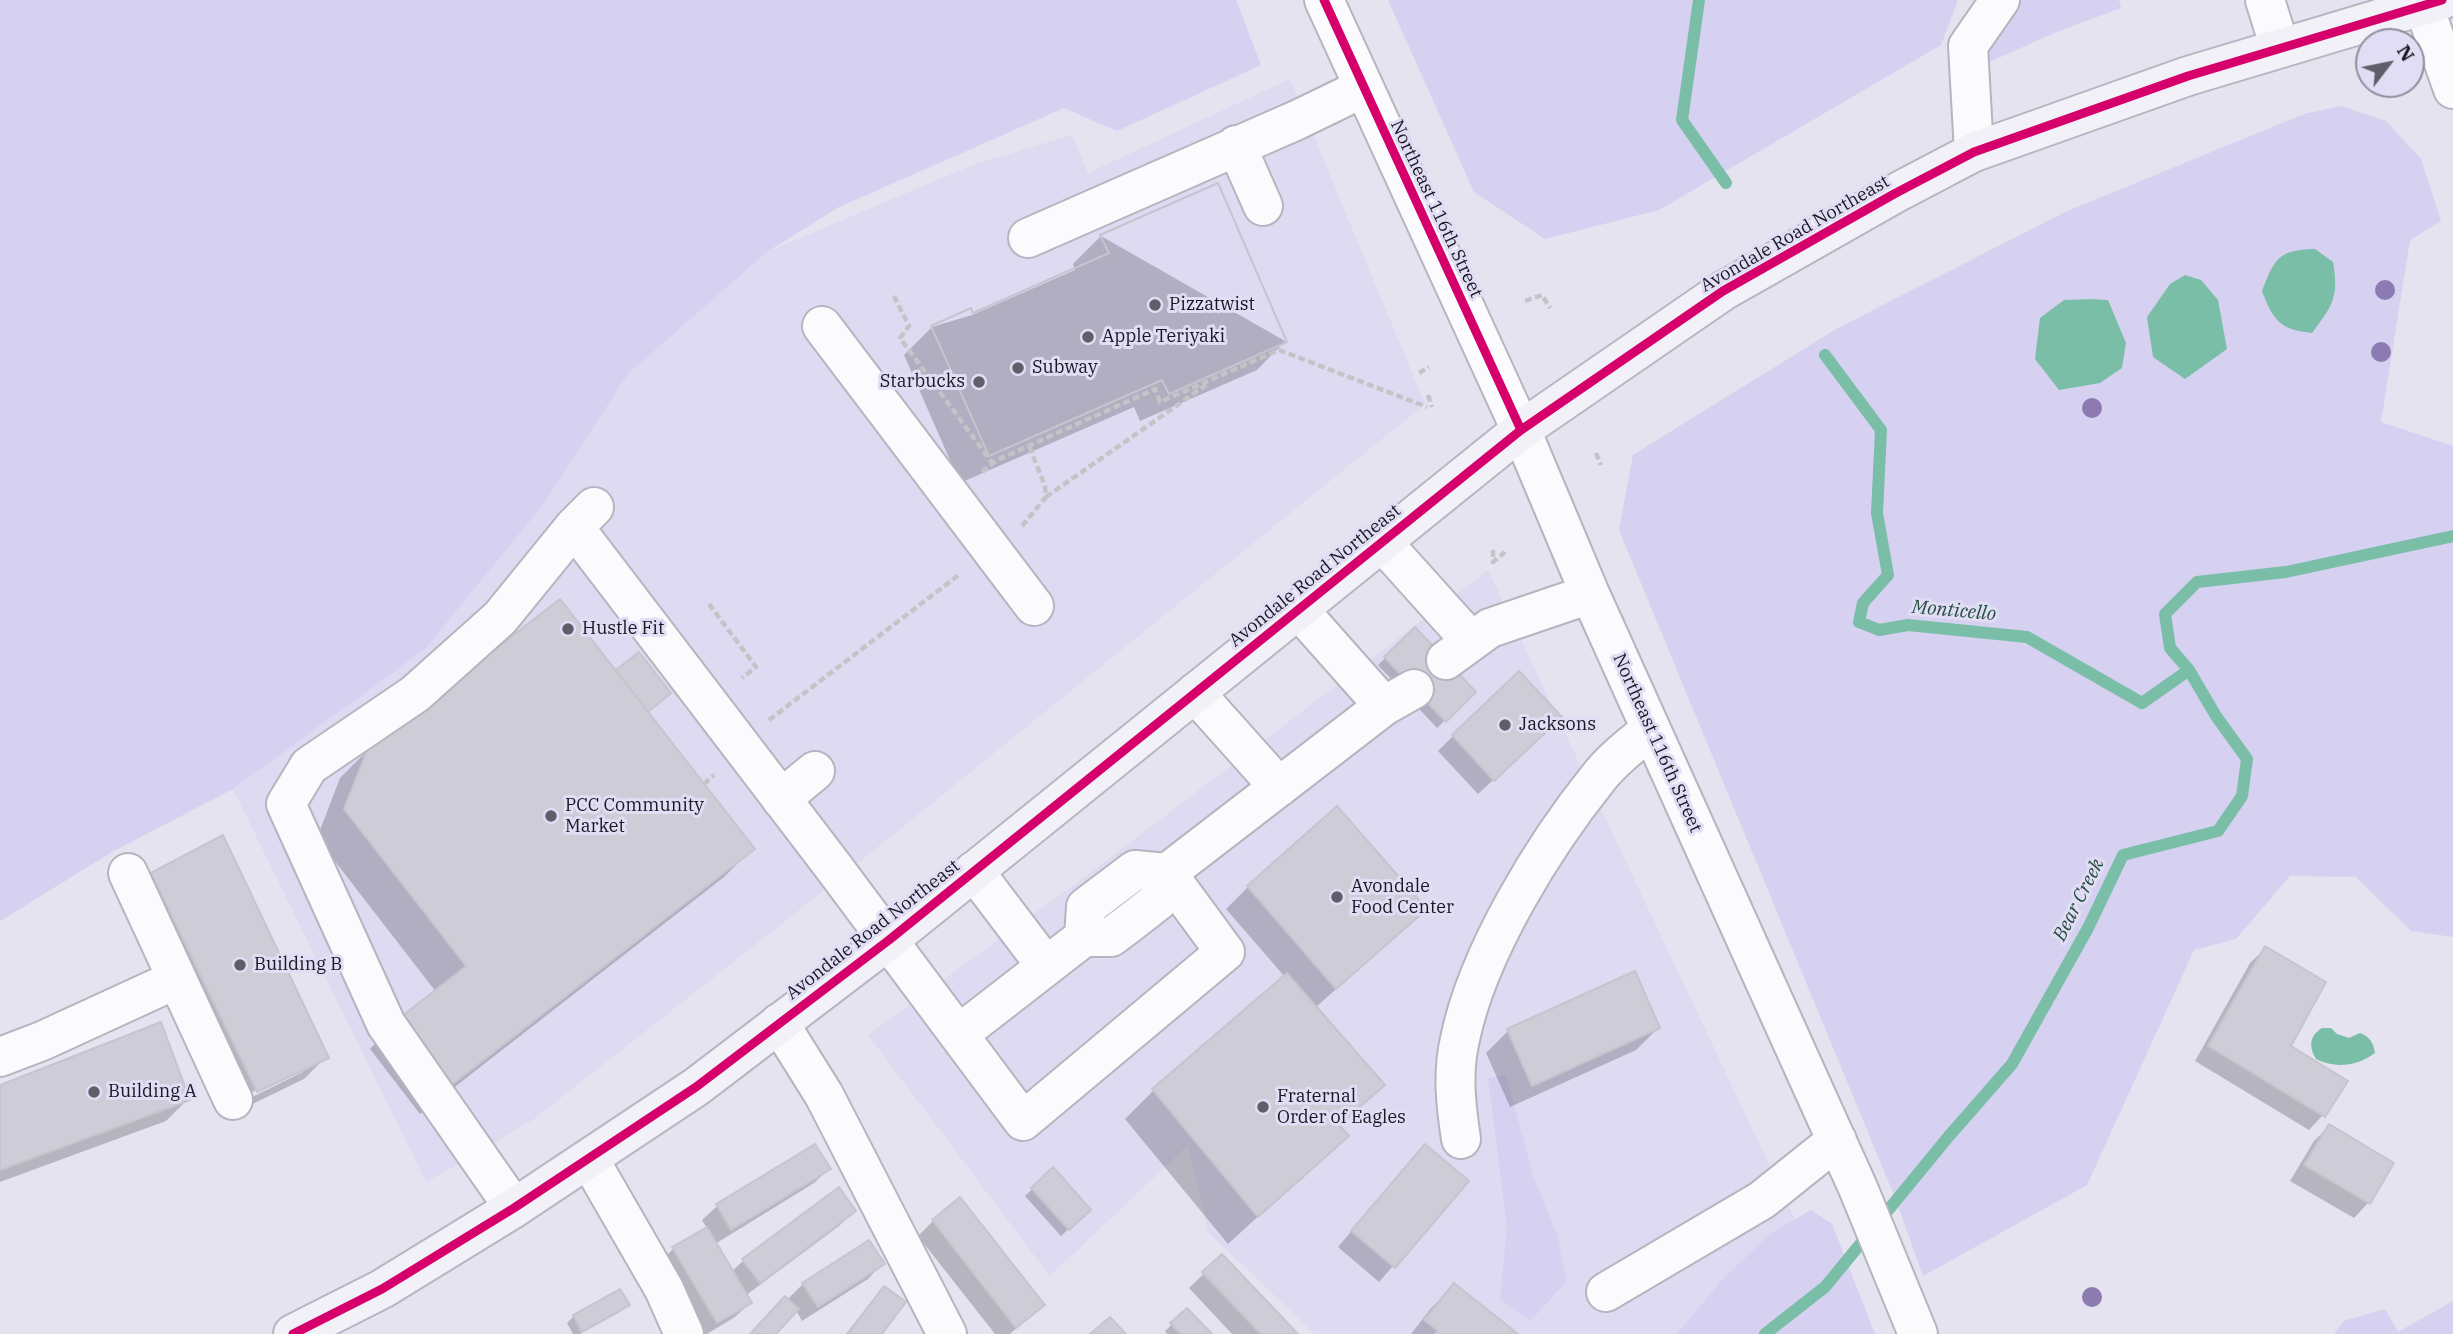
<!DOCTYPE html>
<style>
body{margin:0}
#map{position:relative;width:2453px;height:1334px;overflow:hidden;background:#e4e3ef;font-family:"IBM Plex Serif",serif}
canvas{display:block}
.north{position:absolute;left:2355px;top:28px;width:70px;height:70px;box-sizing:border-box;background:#e1ddf5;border:2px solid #918ea0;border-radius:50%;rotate:58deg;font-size:19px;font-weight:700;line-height:28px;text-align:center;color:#191720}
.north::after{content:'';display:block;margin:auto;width:24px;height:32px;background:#605e68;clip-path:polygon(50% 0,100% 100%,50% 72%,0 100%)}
</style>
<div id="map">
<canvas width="2453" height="1334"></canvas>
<div class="north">N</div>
</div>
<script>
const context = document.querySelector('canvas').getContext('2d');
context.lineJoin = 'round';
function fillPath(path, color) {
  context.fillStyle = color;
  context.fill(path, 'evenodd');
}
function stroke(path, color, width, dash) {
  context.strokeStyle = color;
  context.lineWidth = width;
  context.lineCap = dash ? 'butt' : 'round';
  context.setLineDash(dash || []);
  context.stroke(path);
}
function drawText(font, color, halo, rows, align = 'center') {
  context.font = font + ' "IBM Plex Serif",serif';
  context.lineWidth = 6;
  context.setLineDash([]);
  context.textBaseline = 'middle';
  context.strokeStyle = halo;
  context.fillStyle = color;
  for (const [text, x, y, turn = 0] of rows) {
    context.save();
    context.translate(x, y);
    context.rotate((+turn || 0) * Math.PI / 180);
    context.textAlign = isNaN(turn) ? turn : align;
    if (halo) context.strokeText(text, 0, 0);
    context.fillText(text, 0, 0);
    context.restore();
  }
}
const built = new Path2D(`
 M1290,79L1425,404L841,877L534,1119L426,1182L233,789L425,649L543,505L628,374L767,252L973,165L1072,135L1088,173Z
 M1488,570L1800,1230L1692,1334H1315L1208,1232L1188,1145L1050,1276L868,1035L1094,870Z`);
const green = new Path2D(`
 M0,0H1236L1261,65L1117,131L1064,108L837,208L767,252L628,374L543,505L425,649L233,789L112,852L0,921Z
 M1388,0H1958L1941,45L1659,210L1545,239L1474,192Z
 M2007,0H2119L2121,8L2059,31L1980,66Z
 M2341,106L2386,121L2421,159L2441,221L2410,240L2381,422L2453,446V937L2411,931L2356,877L2290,876L2236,939L2194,950L2087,1185L1923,1276L1896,1200L1619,530L1633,455L1836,329L2065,212L2304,114Z
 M1506,1075L1534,1179L1557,1235L1567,1281L1530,1321L1500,1299L1507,1226L1488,1078Z
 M1811,1210L1832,1224L1875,1334H1677L1721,1281L1771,1233Z
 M2453,1301V1334H2334L2344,1321L2385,1309L2398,1332Z`);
const water = new Path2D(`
 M2315,249L2333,262C2339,297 2333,305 2312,333C2280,330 2273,320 2262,291C2275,259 2277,250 2315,249Z
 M2185,275L2201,280L2218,300L2227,349L2185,379L2153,357L2147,317L2170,284Z
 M2092,299L2108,300L2126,343L2122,368L2100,383L2059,390L2035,359L2040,318L2064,300Z
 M2322,1028H2331L2337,1034L2349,1038L2360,1033C2370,1037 2373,1042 2375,1053C2357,1066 2336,1069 2316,1059C2309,1047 2309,1036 2322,1028Z`);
const shadow = new Path2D(`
 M1101,236L1285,341L1257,370L1140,421L1134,407L960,483L904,355L932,327L972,315L1075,270L1073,264Z
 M1415,630L1474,692L1437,728L1378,665Z
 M639,654L646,712L752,849L724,877L420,1114L370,1049L398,1021L436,992L317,838L340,778L369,749L615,673Z
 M1545,732L1478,794L1438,751L1453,736Z
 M152,874L326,1057L304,1079L234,1113L130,896ZM303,1068V1072L250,1098L248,1094Z
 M1248,887L1425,909L1315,1008L1383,1085L1339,1127L1346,1136L1228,1244L1125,1119L1153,1091L1285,977L1226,909Z
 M2265,949L2288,1047L2323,1115L2309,1130L2195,1061L2250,963Z
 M1634,974L1658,1028L1636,1050L1510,1107L1486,1053L1508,1031Z
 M0,1087L188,1099L166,1121L0,1182Z
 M2329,1126L2392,1164L2368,1203L2354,1218L2290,1181L2314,1141Z
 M1411,1161L1466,1182L1379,1282L1338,1247Z
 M829,1169L814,1183L715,1244L731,1272L743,1261L838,1189L854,1211L839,1226L745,1296L750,1303L735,1317L707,1334H700L659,1263L673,1249L707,1228L702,1220L717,1206Z
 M1053,1170L1089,1210L1061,1236L1025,1196Z
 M933,1221L1042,1305L1010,1334H995L918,1236Z
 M1221,1257L1295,1334H1232L1189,1288Z
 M882,1264L868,1279L802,1321L796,1310L774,1334H752L803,1284Z
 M1454,1286L1515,1334H1411L1432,1307Z
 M884,1288L880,1334H846L870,1303Z
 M627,1305L620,1312L580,1334H573L567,1323L574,1316Z
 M1187,1310L1210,1334H1167L1165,1331Z`);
const stream = new Path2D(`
 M1699,0L1682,120L1726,183
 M1825,355L1881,430L1877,513L1888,575L1863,603L1859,622L1879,630L1908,625L2027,637L2142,703L2189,670
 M1765,1334L1825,1287L1949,1136L2012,1064L2088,928L2123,855L2218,831L2242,796L2247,759L2216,716L2189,670L2170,648L2165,614L2197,582L2286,572L2453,536`);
const building = new Path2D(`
 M1218,183L1287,342L1169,394L1162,380L989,456L931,326L971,308L973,313L1109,253L1100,235Z
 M1218,183L1287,342L1169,394L1162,380L989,456L931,326L971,308L973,313L1109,253L1100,235Z
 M560,599L755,849L449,1087L397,1020L466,966L344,809L368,748Z
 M1415,627L1476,692L1446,722L1384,657Z
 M639,652L671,693L648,712L616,670Z
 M1519,671L1562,717L1494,781L1452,735Z
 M1337,806L1427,909L1336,989L1247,886Z
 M223,835L329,1058L257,1092L151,873Z
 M2265,946L2326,982L2291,1046L2348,1081L2325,1117L2208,1046Z
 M1635,971L1660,1028L1532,1086L1507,1029Z
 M1287,973L1385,1085L1339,1125L1349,1136L1258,1217L1152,1089Z
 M161,1022L190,1100L0,1170V1085Z
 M2329,1124L2394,1163L2370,1204L2304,1165Z
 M815,1144L831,1169L731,1230L716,1204Z
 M1425,1144L1469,1181L1395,1268L1351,1231Z
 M1053,1167L1091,1210L1069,1230L1031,1188Z
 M839,1187L856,1211L760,1283L742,1259Z
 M960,1197L1045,1305L1016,1328L932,1220Z
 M707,1227L752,1303L717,1323L672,1247Z
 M869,1240L885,1264L818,1307L802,1283Z
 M1222,1254L1298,1334H1261L1202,1272Z
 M1454,1283L1518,1334H1435L1438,1331L1424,1320Z
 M884,1286L906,1302L882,1334H848Z
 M620,1289L630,1305L582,1332L573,1315Z
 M785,1296L799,1309L776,1334H750Z
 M1187,1308L1212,1334H1181L1170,1323Z
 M1110,1317L1126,1334H1090Z`);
const path = new Path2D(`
 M894,296L909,326L900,338L993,464
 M1525,301L1542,295L1550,308
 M1419,373L1429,367
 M1428,395L1432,407
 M1596,453L1601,465
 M982,472L997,460L1155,389L1160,402L1279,350L1427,407
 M1046,497L1209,383
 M1022,526L1046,497L1045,486L1029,446
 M1493,550V562L1505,552
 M709,604L756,667L742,678
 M769,720L960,574
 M704,784L714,775`);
const minor = new Path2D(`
 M1324,0L1521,430L1590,594L1858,1188L1918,1334
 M2265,0L2280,48
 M2423,4L2453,89
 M1236,145L1263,206
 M1974,152L1968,46L2000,0
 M1028,238L1297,120L1363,88
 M822,326L1034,606
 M594,507L574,527L832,865L1023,1121L1225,952L1167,873L1135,870L1086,907L1084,937
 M1382,542L1471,641
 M1298,609L1384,706
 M1446,660L1490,628L1590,594
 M1195,693L1279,787
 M781,799L815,771
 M974,871L1046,966
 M128,873L233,1100
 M779,1023L824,1095L947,1334
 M959,1034L1084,937H1111L1131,922L1158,901L1167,873L1384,706L1414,689
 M0,1057L42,1041L177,979
 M1461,1139C1456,1106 1452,1073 1460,1039C1478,952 1544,845 1599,777C1613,759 1633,744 1650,730
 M589,1159L664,1289L684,1334
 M514,1208L386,1024L286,804L309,766L415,694L500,618L574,527
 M1606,1292L1762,1200L1837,1140`);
const major = new Path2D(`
 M293,1334L382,1289L514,1208L696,1087L889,940L1521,430L1723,291L1894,194L1974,152L2188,76L2442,0`);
const cycleway = new Path2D(`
 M1324,0L1521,430
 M293,1334L382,1289L514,1208L696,1087L889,940L1521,430L1723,291L1894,194L1974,152L2188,76L2442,0`);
const trees = [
 [2385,290],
 [2381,352],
 [2092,408],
 [2092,1297]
];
const markers = [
 [1155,305,7,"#605e68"],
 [1088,337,7,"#605e68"],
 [1018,368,7,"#605e68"],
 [979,382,7,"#605e68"],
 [568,629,7,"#605e68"],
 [1505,725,7,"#605e68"],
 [551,816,7,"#605e68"],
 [1337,897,7,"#605e68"],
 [240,965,7,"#605e68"],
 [94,1092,7,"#605e68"],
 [1263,1107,7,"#605e68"]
];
const streetNames = [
 ["Northeast 116th Street",1436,209,65],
 ["Avondale Road Northeast",1795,234,-30],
 ["Avondale Road Northeast",1315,576,-39],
 ["Northeast 116th Street",1657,743,66],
 ["Avondale Road Northeast",873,930,-38]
];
const poiNames = [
 ["Pizzatwist",1169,305],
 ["Apple Teriyaki",1102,337],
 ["Subway",1032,368],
 ["Starbucks",965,382,"right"],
 ["Hustle Fit",582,629],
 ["Jacksons",1519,725],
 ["PCC Community",565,806],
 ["Market",565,827],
 ["Avondale",1351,887],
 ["Food Center",1351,908],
 ["Building B",254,965],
 ["Building A",108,1092],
 ["Fraternal",1277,1097],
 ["Order of Eagles",1277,1118]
];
const waterNames = [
 ["Monticello",1954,611,5],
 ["Bear Creek",2079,900,-63]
];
fillPath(built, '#dddaf1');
fillPath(green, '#d6d0f1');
fillPath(water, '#7abea8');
fillPath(shadow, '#0003');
stroke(stream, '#7abea8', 12);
fillPath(building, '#ceccd6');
stroke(building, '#c6c4cf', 2);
stroke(minor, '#b6b5bf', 42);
stroke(major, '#b7b5c2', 42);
stroke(path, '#c4c3c7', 4.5, [7, 3.5]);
stroke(minor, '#fbfbfd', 38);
stroke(major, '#f2f1f8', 38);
stroke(cycleway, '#d6006c', 9);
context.fillStyle = '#8c7bb0';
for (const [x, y] of trees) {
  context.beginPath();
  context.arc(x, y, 10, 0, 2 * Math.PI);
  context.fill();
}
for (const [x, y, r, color] of markers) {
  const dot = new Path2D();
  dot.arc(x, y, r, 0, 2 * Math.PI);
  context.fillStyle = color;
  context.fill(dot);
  stroke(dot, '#e1ddf5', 2.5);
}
drawText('18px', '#191720', '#e1ddf5', streetNames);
drawText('18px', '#191720', '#e1ddf5', poiNames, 'left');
drawText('italic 19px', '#224c3c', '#e1ddf5', waterNames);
</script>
